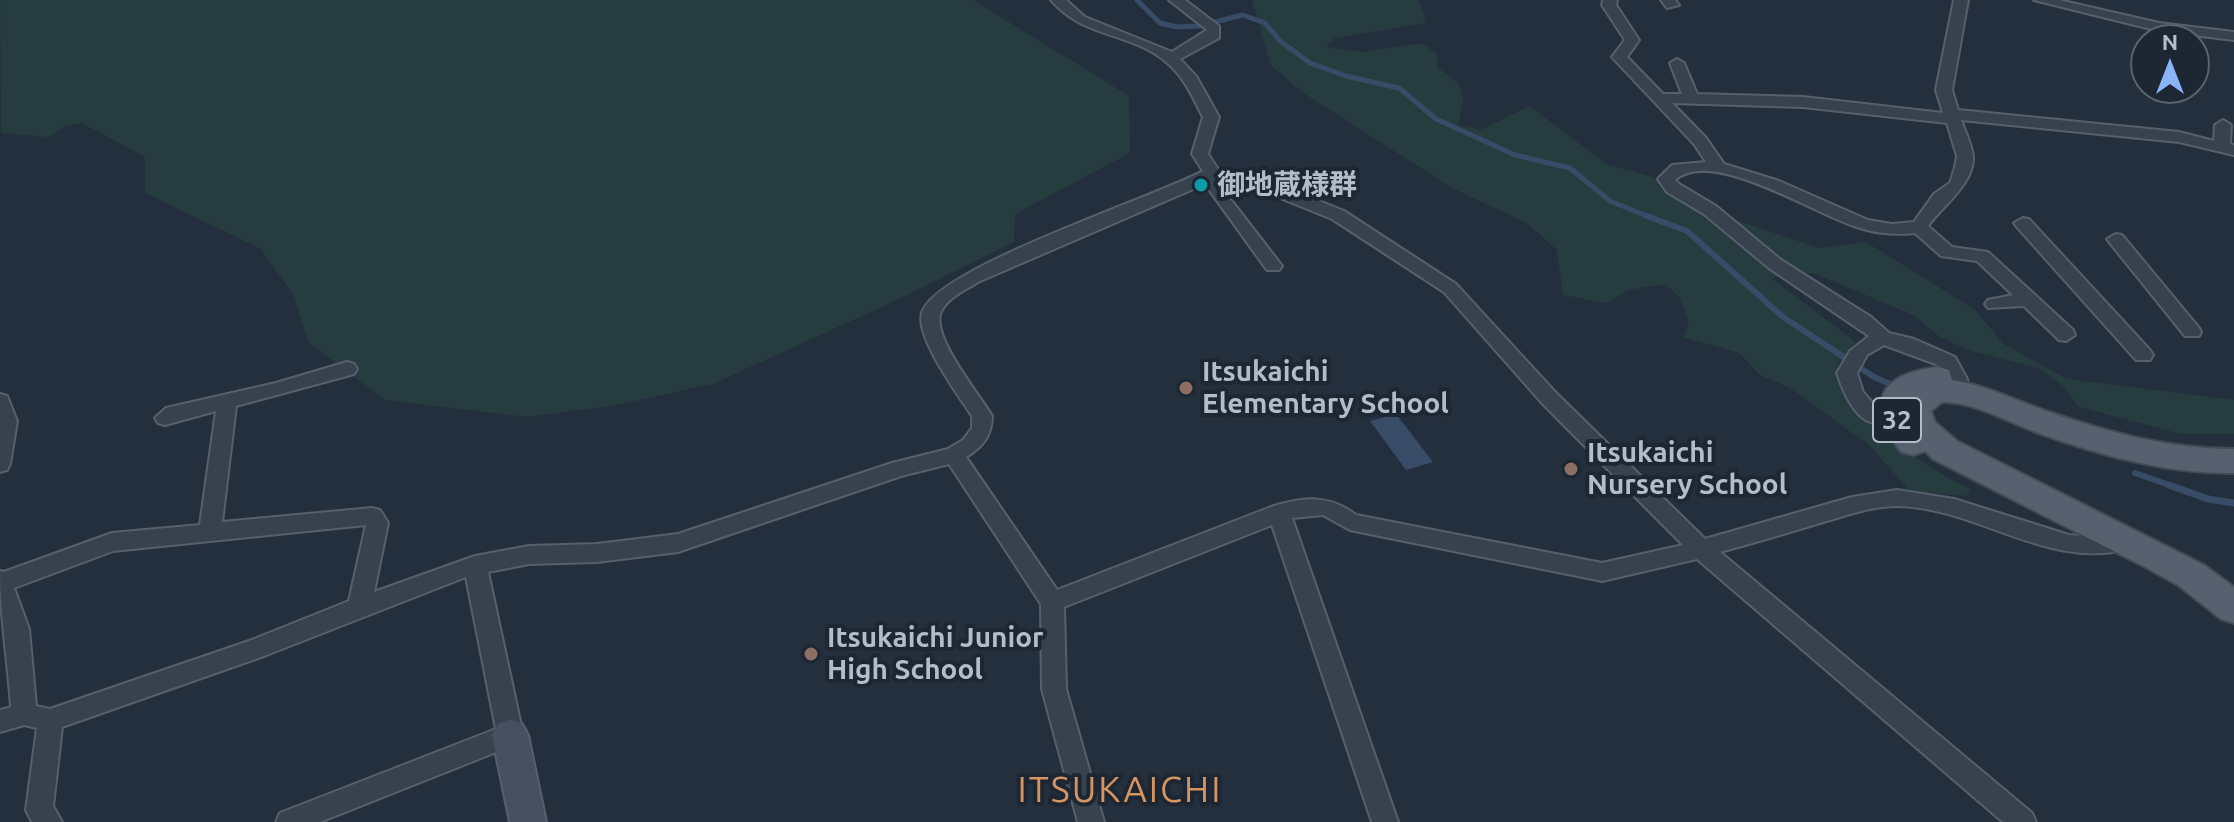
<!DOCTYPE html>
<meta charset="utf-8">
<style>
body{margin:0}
#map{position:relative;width:2234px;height:822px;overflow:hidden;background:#242f3e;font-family:Ubuntu,sans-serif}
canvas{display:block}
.north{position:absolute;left:2130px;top:24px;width:80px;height:80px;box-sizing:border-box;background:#1d2633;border:2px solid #59626f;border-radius:50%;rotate:0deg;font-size:22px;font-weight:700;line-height:32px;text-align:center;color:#b4bcc9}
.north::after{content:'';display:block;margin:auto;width:28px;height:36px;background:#8ab4f8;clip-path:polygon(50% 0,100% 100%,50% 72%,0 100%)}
</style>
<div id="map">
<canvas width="2234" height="822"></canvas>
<div class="north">N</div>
</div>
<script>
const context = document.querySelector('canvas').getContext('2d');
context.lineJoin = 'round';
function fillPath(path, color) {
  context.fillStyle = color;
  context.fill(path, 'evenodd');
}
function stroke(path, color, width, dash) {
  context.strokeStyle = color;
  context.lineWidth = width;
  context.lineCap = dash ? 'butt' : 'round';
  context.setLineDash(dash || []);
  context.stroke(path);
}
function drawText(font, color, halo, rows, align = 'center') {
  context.font = font + ' Ubuntu,"Noto Sans JP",sans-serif';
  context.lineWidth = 8;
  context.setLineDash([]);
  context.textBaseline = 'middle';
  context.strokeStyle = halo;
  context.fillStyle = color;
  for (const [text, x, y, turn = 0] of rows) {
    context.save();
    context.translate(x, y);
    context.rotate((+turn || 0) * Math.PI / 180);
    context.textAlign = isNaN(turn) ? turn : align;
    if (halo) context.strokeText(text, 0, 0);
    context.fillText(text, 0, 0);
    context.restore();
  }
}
const green = new Path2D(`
 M0,0H973L1129,96L1130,153L1015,214L1014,242L897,300L713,384L616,405L528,417L385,400L308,342L294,296L261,249L145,193V157L82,123L66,126L48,137L1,133Z
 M1252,0H1419L1426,23L1335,38L1326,47L1363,52L1422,43L1437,54V67C1468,89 1466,90 1458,125L1480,130L1530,106L1608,165L1653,177L1679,201L1819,248L1866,242L1974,309L2004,344L2067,379L2234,400V434H2181L2079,407L2063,386L2038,368L1971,351L1940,337L1913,315L1837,283L1812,273L1771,278L1856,342L1836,366C1866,426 1911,459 1970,489L1967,496L1910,491L1869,445L1790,388L1760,375L1739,353L1683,337L1689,322L1679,297L1665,284L1628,290L1607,303L1563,295L1557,250L1527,223L1452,188L1305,94L1271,66Z`);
const water = new Path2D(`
 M1396,414L1433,462L1406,470L1370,421Z`);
const streamFar2 = new Path2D(`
 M1137,0L1160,23L1177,27L1198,26L1243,15L1265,23L1280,41L1310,63L1346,76L1399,88L1436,119L1515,155L1570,168L1610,201L1652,218`);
const streamFar1 = new Path2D(`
 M1647,216L1687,231L1783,317L1874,377L1890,384
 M2135,473L2175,487`);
const stream = new Path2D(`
 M2169,485L2208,499L2234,503`);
const street = new Path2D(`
 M1051,0H1066L1085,17L1172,52L1207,30L1169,0H1185L1219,26V38L1180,59L1196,76L1219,117L1208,154L1218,169L1269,181L1344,211L1456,284L1556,393L1705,539L1852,497L1897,490L1954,499L2069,535L2097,537L2126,532L2134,535L2137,541L2134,547C2052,574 1978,507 1897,506C1871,506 1845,516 1820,523C1787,533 1754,543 1720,552L2032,813L2036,822H2003L1697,559L1602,581L1350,530L1323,515L1292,518L1398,822H1372L1272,525L1064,607L1066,689L1104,822H1078L1042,689L1041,604L949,464L901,476L678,552L597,562L529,564L488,572L523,735L519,743L320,822H276L280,813L496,729L466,577L264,656L62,727L53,806L62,822H32L26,810L37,728L24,725L0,732V710L11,707C8,661 0,616 0,571L4,572L112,533L200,525L216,411L165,425L158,423L155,418L166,408L276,383L347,362L354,364L357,369L354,374L236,406L222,522L372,508L380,510L388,523L374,592L475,556L529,546L597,544L678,534L892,463L948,449L963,440L972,428V416C959,396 915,337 922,313C935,268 1153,198 1203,171L1192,154L1203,117C1192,96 1184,76 1165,61C1130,32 1083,38 1051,0ZM1221,180L1258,189L1332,219L1444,292L1542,403L1683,545L1602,563L1356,515C1329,494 1302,497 1271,507L1057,590L966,457C983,447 992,435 992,416C979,394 934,340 940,315C944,299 966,290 978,282L1205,184L1267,270H1279L1282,266L1279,262L1221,187ZM366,525L349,601L249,641L50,709L36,706L29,629L14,588L113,551Z
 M1603,0H1617L1616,5L1639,40L1627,57L1663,94H1682L1670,63L1677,59L1684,63L1697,94L1803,97L1943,113L1936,90L1954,0H1968L1952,90L1958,110L2179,132L2214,141L2215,125L2223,120L2231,125L2230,144L2234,145V155L2179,142L1961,120C1965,131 1972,145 1973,157C1974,184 1943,205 1928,226L1952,247L1988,252L2073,330L2075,335L2066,341L2059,340L2024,306L1988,308L1985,304L1988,300L2013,295L1977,261L1941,256L1915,233C1896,235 1879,234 1860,228C1819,217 1712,146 1675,180L1679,184L1716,206L1781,260L1871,317L1889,333L1914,339L1955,357L1967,379L1969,392L1959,399L1949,392L1941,366L1884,345L1867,355L1857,373L1863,392L1885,417L1882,422C1858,429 1843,391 1837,373L1850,351L1869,336L1769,268L1704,214L1667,192L1658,179L1672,165L1706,162L1694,144L1612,57L1625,40L1602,5ZM1672,103L1803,107L1947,123L1957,156L1955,167L1950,183L1934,194L1914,222L1892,224L1868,220L1779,181L1724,164L1706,138Z
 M1661,0H1675L1679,5L1667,8Z
 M2034,0H2059L2159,23L2234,32V40L2159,31Z
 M2023,218L2029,219L2150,350L2153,355L2150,360H2136L2017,227L2014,223Z
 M2116,234L2122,235L2199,328L2201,332L2199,336H2185L2110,243L2107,239Z
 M0,394L7,396L17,421L10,464L7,470L0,472Z`);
const secondary = new Path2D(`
 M510,719L522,724L528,735L546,822H510L492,735L498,724Z`);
const primary = new Path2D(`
 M1938,367L1949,370L1952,380C1985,385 2015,400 2046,411C2107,432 2169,449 2234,449V473C2168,474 2104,456 2041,434C2010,423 1976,402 1942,402L1931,411L1935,422L1957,441L2204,565L2234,587V623L2221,619L2178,585L2147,568L1933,459L1925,451L1913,455L1901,452C1864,403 1879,374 1938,367Z`);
const markers = [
 [1201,185,8,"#0f9aa8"],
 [1186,388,8,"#8d6e63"],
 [1571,469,8,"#8d6e63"],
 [811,654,8,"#8d6e63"]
];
const shields = [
 [1897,420,48]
];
const shieldNames = [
 ["32",1897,420]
];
const poiNames = [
 ["御地蔵様群",1217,185],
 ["Itsukaichi",1202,372],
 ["Elementary School",1202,404],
 ["Itsukaichi",1587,453],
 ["Nursery School",1587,485],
 ["Itsukaichi Junior",827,638],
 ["High School",827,670]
];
const nearNeighbourhoodnames = [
 ["ITSUKAICHI",1120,790]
];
fillPath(green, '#263c3f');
fillPath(water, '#394c67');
stroke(streamFar2, '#394c67', 5);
stroke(streamFar1, '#394c67', 6);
stroke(stream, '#394c67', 7);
stroke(street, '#565f6c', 4);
stroke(secondary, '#565f6c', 4);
stroke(primary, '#414a57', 4);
fillPath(street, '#38414e');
fillPath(secondary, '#465061');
fillPath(primary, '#56606e');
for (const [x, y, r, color] of markers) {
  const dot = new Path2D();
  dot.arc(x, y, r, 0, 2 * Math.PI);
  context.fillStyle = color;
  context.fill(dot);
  stroke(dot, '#1d2633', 3);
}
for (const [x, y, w] of shields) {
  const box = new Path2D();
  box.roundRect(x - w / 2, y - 22, w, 44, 6);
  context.fillStyle = '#1d2633';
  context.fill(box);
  stroke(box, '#b4bcc9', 2);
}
drawText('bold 26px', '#b4bcc9', null, shieldNames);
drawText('bold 28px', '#b4bcc9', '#1d2633', poiNames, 'left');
context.letterSpacing = '2px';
drawText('36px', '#d59563', '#1d2633', nearNeighbourhoodnames);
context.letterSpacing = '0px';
</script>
